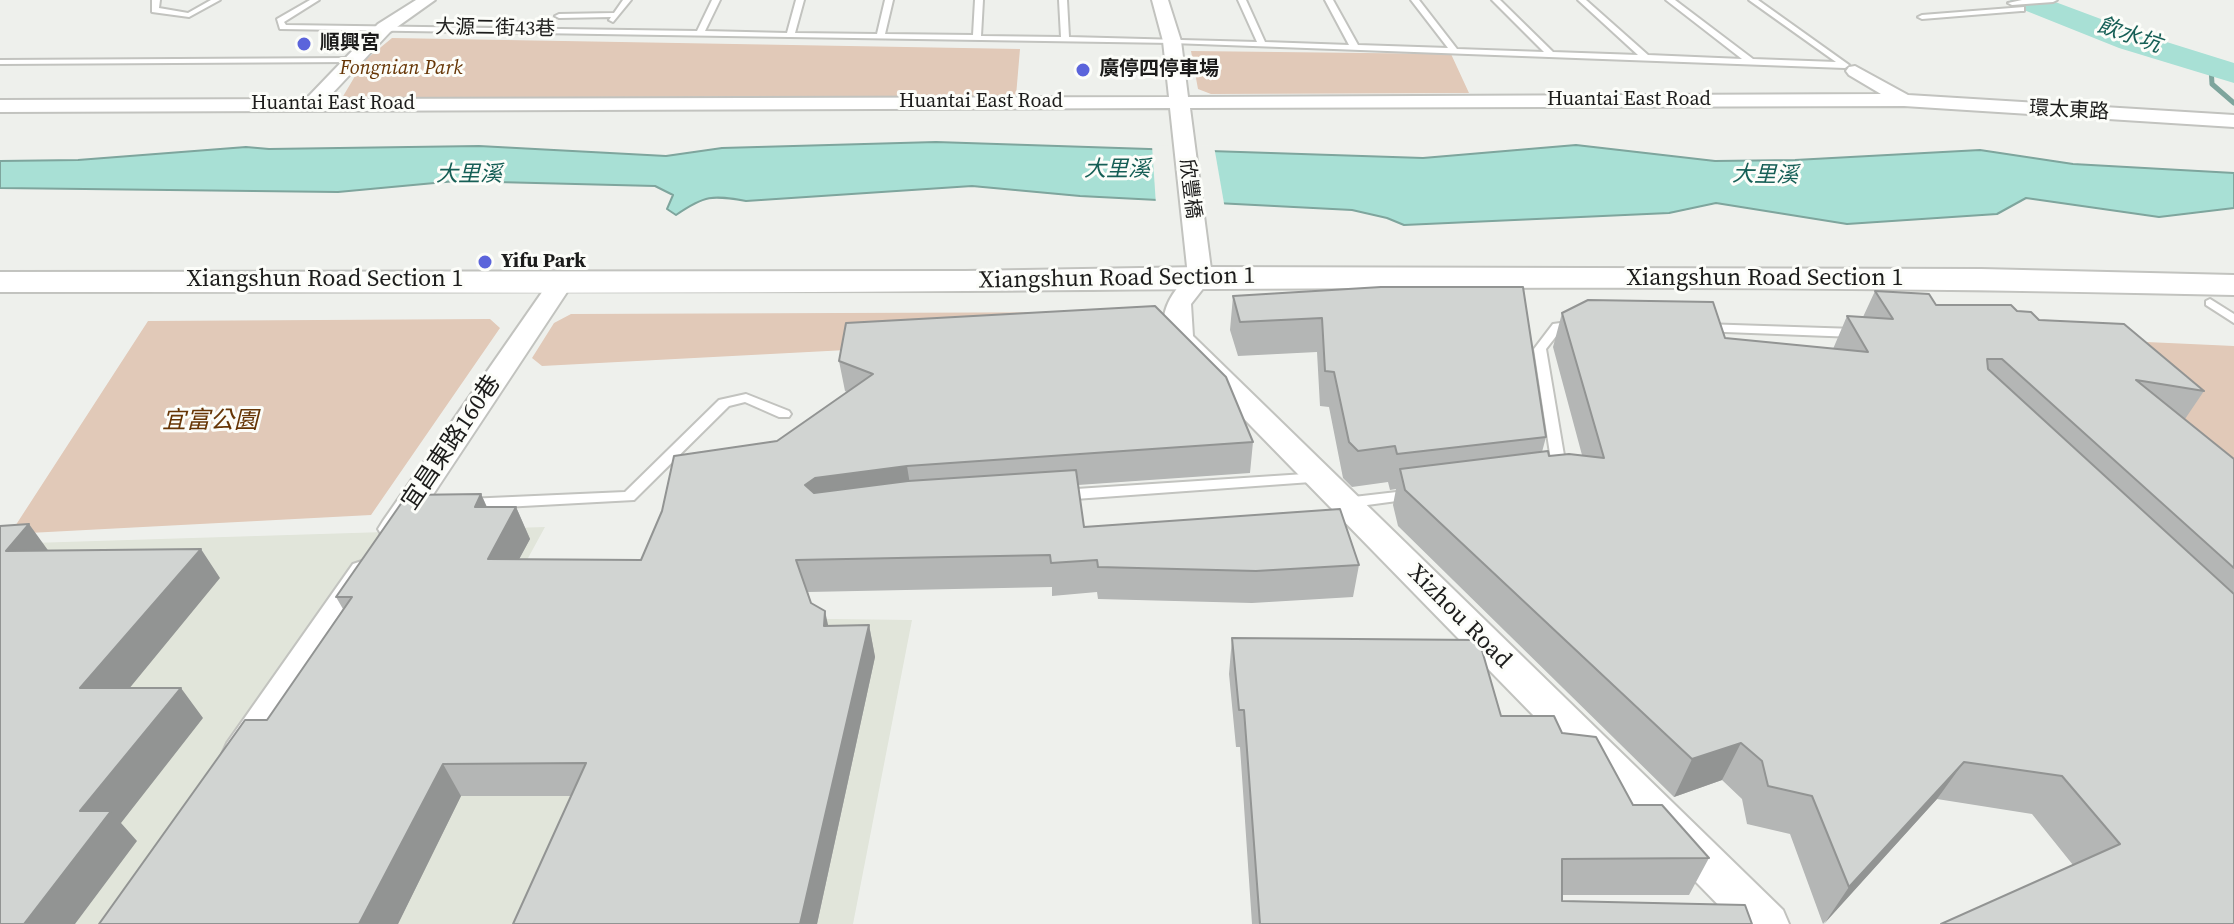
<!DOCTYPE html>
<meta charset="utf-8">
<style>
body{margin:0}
canvas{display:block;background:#eef0ec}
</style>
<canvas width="2234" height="924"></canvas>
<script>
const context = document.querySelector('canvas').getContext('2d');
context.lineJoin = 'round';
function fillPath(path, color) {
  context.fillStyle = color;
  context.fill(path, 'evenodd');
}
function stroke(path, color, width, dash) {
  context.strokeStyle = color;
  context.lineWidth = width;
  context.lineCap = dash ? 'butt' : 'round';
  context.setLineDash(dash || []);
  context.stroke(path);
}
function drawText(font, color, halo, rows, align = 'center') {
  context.font = font + ' "Source Serif 4","Noto Sans TC",serif';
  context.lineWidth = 6;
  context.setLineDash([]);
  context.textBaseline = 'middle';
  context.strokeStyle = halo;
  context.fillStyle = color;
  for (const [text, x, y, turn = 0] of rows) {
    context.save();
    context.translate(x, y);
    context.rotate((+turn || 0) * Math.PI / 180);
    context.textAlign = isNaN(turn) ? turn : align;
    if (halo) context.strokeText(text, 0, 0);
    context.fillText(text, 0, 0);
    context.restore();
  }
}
const built = new Path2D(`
 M545,527L510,591L754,618L912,620L853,924H0V544Z`);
const green = new Path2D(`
 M392,38L1020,49L1016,96L342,98L364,61Z
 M1191,51L1451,54L1469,93L1211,94L1198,89Z
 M1112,312L1113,336L542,366L532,358L554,323L571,314Z
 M490,319L500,328L371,515L10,534L148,321Z
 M2081,339L2234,346V498Z`);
const water = new Path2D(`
 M936,142L1423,158L1576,145L1715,161L1795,160L1980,150L2073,164L2234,173V208L2159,217L2026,198L1997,214L1847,224L1716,203L1669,213L1404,225L1387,218L1352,210L1080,196L972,186L746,201C712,195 705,195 676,215L667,209L673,195L655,186L456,181L338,192L0,188V161L78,160L246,147L269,149L479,146L666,156L722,148Z`);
const pier = new Path2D(`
 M1152,145L1214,146L1225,209L1156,205Z`);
const stream = new Path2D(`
 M2211,67L2212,84L2234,103`);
const river = new Path2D(`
 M2010,0H2050L2141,34L2234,63V83L2119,48L2014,6Z`);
const lane = new Path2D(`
 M152,0H160L159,8L188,13L211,0H220L189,17L152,12Z
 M310,0H319L284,22L286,25L697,31L712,0H720L705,31L787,33L796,0H804L795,33L877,34L885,0H893L885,34L973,35L975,0H983L981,36L1061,37L1059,0H1067L1069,37L1257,42L1238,0H1246L1265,42L1349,45L1325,0H1333L1358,45L1448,48L1411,0H1419L1457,49L1544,52L1492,0H1500L1553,52L1638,55L1578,0H1586L1648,55L1742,59L1666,0H1675L1753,59L1836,62L1749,0H1758L1849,65L1845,68L1172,43L280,29L277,19Z
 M623,0H631L613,22L609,20L611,17L559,18L555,16L559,14L614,13Z
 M2022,0H2057L2053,2L2012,5L2008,3Z
 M2024,7V11H2021L1922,19L1918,17L1922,15Z
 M354,58L355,60L351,62L0,64V60Z
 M2210,299L2234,314V323L2206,305V301Z
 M1575,321L1581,325L1579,328L1561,330L1546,349L1567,473L1560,478L1553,473L1534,349L1553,324Z
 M1703,324L1855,329L1861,333L1855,337L1699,331L1697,328L1699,325Z
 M746,394L789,411L791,414L789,417H779L745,402L729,406L634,500L467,509L460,504L467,499L625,492L719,400Z
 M1320,473L1327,478L1325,481L1061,500L1054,495L1061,490Z
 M1414,490L1421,495L1419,498L1345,508L1338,503L1345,498Z`);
const street = new Path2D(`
 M416,0H435L390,32L327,99L1169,97L1163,41L1152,0H1168L1181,41L1188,97L1881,94L1849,75L1846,71L1849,67L1855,66L1908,95L2234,115V127L1904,106L1190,108L1212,277L1191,304L1193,336L1783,910L1789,924H1737L1171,344C1154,319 1170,294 1188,276L1170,108L0,112V100L306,99L378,24Z
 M563,273L572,275L575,280L405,537L394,540L383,537L378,529L383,521L554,275Z
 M365,560L377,564L382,572L255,765L241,770L227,765L222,754L227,743L353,564Z`);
const secondary = new Path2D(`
 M1200,267L1981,269L2234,275V295C1811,285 1388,287 965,291C644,294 322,292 0,292V272L965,271Z`);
const wall = new Path2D(`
 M1381,287L1546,437L1542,452L1549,456L1582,455L1553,347L1562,313L1725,338L1833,349L1847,316L1863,317L1875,291L1936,305L2017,311L2204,391L2185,419L2234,459V924L2073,865L2032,814L1937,799L1823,924L1790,834L1747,824L1742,799L1722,780L1674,797L1398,526L1393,505L1396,489L1390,490L1388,482L1352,487L1343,478L1329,407L1320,406L1317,352L1238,356L1230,330L1233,296Z
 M839,361L1253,442L1250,473L1078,485L1084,527L1359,565L1353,597L1252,603L1098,599L1097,592L1052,596V587L808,592L811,603L828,626L869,625L875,657L817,924H513L571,796H461L398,924H99L267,720L343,609L336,597L481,494L487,507H516L530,539L519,559L641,560L777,441L847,392L845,391Z
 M1232,638L1562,733L1633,805L1709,858L1689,895H1562V901L1752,924H1252L1240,747H1236L1229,674Z`);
const shadedWall = new Path2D(`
 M907,466L912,497L822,509L805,485L815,478Z
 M481,494L495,526L475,507Z
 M516,507L530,539L502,591L488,559Z
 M29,524L50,553L6,551Z
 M201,549L220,578L105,718L80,688Z
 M825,611L832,643L824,626Z
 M869,625L875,657L817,924H800Z
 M181,688L203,718L121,823L137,841L75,924H24L80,811Z
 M1741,743L1722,780L1674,797L1692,759Z
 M1964,762L1937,799L1824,924L1849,887Z
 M443,764L461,796L398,924H359Z`);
const building = new Path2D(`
 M1381,287H1523L1546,437L1397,454L1395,446L1358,451L1349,442L1334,372L1325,371L1322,318L1240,322L1233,296Z
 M1875,291L1929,294L1936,305H2011L2017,311L2031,312L2039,320L2124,324L2204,391L2136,380L2234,459V568L2002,359H1987L1988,369L2234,594V924H1941L2120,844L2062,776L1964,762L1849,887L1812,796L1768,786L1762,761L1741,743L1692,759L1405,490L1400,469L1548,451L1549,456L1569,454L1604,458L1562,313L1588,300L1713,302L1725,338L1868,352L1847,316L1893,319Z
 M1155,306L1226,377L1253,442L907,466L815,478L805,485L814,493L908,481L1076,470L1084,527L1340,509L1359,565L1256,571L1098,567L1097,560L1051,563L1050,555L796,560L811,603L825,611L824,626L869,625L800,924H513L586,763L443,764L359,924H99L245,720H267L352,597H336L407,495L481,494L475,507H516L488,559L641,560L662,511L674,456L777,441L873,374L839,361L846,323Z
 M29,524L6,551L201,549L80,688H181L80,811H111L24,924H0V526Z
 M1232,638L1479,640L1501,716H1554L1562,733L1596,737L1633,805H1662L1709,858L1562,859V901L1745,905L1752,924H1260L1244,710H1239Z`);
const markers = [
 [304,44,8,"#5b64db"],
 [1083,70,8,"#5b64db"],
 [485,262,8,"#5b64db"]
];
const farStreetnames = [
 ["大源二街43巷",495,29,1],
 ["Huantai East Road",1629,100],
 ["Huantai East Road",981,102],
 ["Huantai East Road",333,104],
 ["環太東路",2069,111,3],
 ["欣豐橋",1189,189,83]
];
const farPoinames = [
 ["順興宮",320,44],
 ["廣停四停車場",1099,70],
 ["Yifu Park",501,262]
];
const farParknames = [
 ["Fongnian Park",401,69]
];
const farWaternames = [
 ["飲水坑",2129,36,19],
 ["大里溪",1117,170],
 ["大里溪",469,175],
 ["大里溪",1765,176,1]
];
const streetNames = [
 ["Xiangshun Road Section 1",1117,279,-1],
 ["Xiangshun Road Section 1",1765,279],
 ["Xiangshun Road Section 1",325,280],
 ["宜昌東路160巷",452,443,-56],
 ["Xizhou Road",1459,617,45]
];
const parkNames = [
 ["宜富公園",210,422]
];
fillPath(built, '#e1e5da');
fillPath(green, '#e1c9b8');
fillPath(water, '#a8e0d5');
stroke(water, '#7ea59d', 2);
fillPath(pier, '#eef0ec');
stroke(stream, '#7ea59d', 5);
fillPath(river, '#a8e0d5');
stroke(lane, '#c2c3bf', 4);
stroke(street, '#c2c3bf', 4);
stroke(secondary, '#c2c3bf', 4);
fillPath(lane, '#fff');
fillPath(street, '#fff');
fillPath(secondary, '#fff');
fillPath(wall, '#b4b6b5');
fillPath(shadedWall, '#929493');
fillPath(building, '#d1d4d2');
stroke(building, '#929493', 2);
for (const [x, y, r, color] of markers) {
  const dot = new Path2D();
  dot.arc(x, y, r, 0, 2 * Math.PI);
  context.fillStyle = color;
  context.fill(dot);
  stroke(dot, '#fcfdf9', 3);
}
drawText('20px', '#1c1c1b', '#fcfdf9', farStreetnames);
drawText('bold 20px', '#1c1c1b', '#fcfdf9', farPoinames, 'left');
drawText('italic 20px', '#663505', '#fcfdf9', farParknames);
drawText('italic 22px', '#165f56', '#fcfdf9', farWaternames);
drawText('24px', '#1c1c1b', '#fcfdf9', streetNames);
drawText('italic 24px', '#663505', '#fcfdf9', parkNames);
</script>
